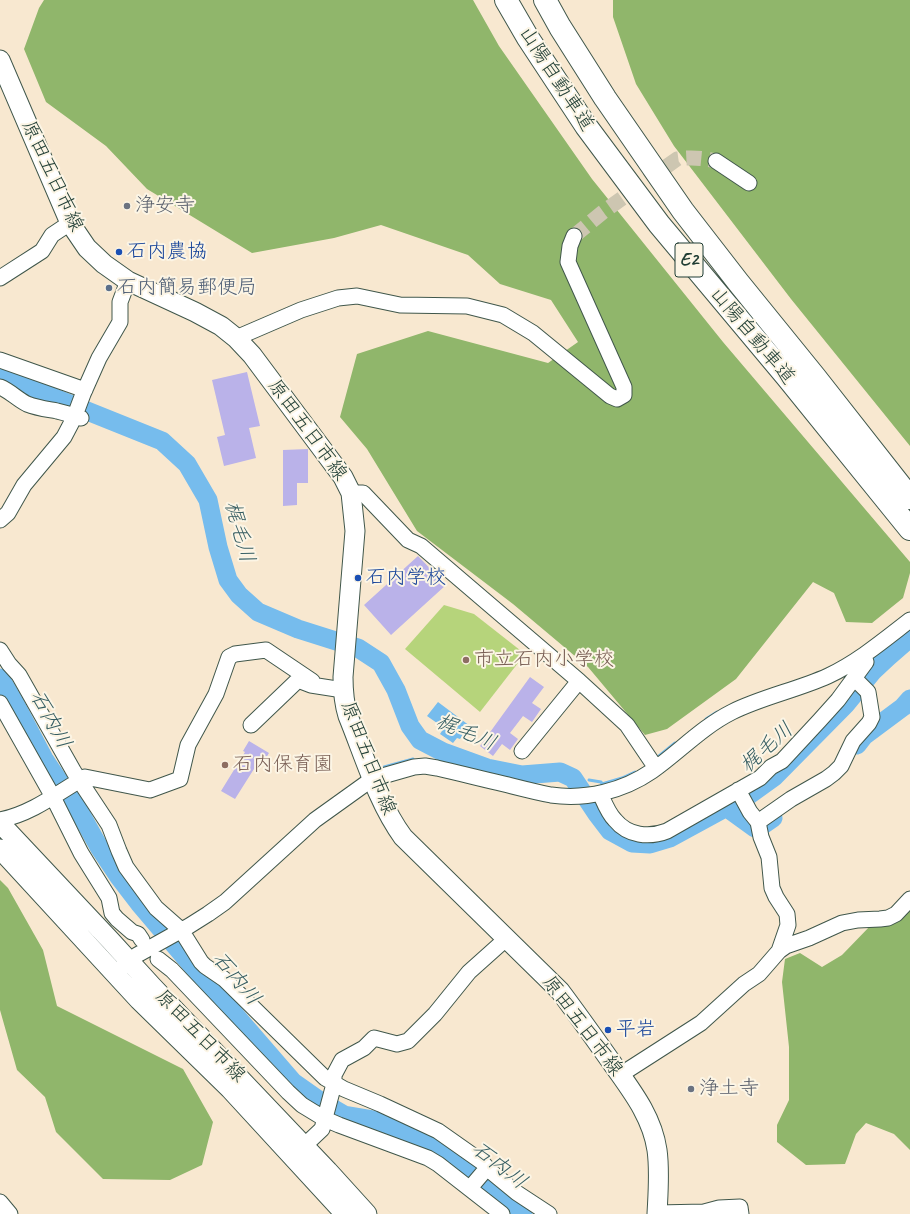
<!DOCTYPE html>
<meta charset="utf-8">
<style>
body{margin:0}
canvas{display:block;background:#f8e8d0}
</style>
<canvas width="910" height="1214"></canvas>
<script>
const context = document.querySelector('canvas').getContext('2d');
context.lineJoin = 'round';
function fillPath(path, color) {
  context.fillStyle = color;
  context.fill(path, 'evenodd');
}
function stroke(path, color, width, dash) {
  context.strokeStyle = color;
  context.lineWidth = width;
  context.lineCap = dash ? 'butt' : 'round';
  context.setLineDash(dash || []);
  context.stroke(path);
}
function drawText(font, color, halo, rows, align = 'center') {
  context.font = font + ' Caveat,"Klee One",sans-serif';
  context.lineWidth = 4;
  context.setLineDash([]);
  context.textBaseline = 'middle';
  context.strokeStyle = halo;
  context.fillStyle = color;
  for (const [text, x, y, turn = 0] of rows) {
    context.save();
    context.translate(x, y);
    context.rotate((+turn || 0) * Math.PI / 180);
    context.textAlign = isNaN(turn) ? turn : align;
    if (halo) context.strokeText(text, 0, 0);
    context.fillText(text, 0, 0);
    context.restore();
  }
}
const green = new Path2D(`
 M444,605L474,614L525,654L480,712L405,649Z`);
const forest = new Path2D(`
 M44,0H473L499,46L592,179L723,342L910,562V573L903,598L872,623L846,622L834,593L813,582L736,679L667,729L645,735L588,667L513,604L417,531L367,449L340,417L357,354L428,331L548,363L578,342L551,300L500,284L468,255L381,225L334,238L252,253L147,189L106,146L46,102L24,49L39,8Z
 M613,0H910V446L791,299L674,146L636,84L613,17Z
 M0,880L8,888L43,950L57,1006L183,1069L213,1122L202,1165L170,1180L103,1179L56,1132L45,1097L17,1070L0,1010Z
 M910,904V1150L894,1134L866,1123L856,1134L845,1164L806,1165L777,1142V1125L789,1100V1047L782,982L785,959L800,953L822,967L842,955L873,923Z`);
const water = new Path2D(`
 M438,702L470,726L460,739L457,738L453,743L440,734L444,728L427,716Z`);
const stream = new Path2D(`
 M706,719L717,712
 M659,756L675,743
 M384,767L413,759
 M589,780L601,782L602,784L622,778L635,772`);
const river = new Path2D(`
 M0,376L162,441L187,464L208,500L218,547L228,580L239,595L258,612L298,629L358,648L381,663L396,690L410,726L420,740L443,752L487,768L522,775L560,772L573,778L597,814L610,831L632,843L650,844L670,838L749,795L774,777L846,704L873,671L888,657L910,638
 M0,678L14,702L44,759L79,811L99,847L119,877L139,903L184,956L293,1082L320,1101L344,1115L374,1120L404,1133L426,1140L480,1178L523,1214
 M857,745L864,736L903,707L910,699
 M726,807L755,828L760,827L773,818`);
const building = new Path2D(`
 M247,372L260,426L249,428L256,458L224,466L217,437L225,435L212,380Z
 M308,449V483H297V505L283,506V450Z
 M418,556L446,585L391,635L364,605Z
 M530,677L544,687L532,703L541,709L532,722L523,716L510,733L518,739L510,750L502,744L493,756L480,746Z
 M249,741L269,753L263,763L259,761L235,799L221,791L245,752L243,751Z`);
const minorTunnel = new Path2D(`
 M574,236L603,212L677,159C691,157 703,158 716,161`);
const minor = new Path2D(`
 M716,161L749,183
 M0,278L42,251L52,235L70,223
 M236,338L301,310L338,298L357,296L400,305L467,306L503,315L533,333L610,396L617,399L624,395V387L568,262L570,246L574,236
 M0,360L85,390
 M0,387C10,391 17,399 27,404C37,408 46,409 57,411C65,413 73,415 81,418
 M351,493H363L408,540L421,546L579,681L627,725L656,768
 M0,520L8,513L24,485L64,437L74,418L83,394L99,358L120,322V302L128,281
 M0,650L9,664L19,675L74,772L109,825L119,851L126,867L156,908L181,930L201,962L205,966L224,979L325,1078L344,1089L380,1104L438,1131L482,1162L489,1170L517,1193L549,1214
 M0,703L53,797L81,853L109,898L112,913L117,919L132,932L138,934L142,940
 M251,725L298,680L311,685L343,690
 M522,751L579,681
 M738,790L750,812L758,822L761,837L769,857L772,888L776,897L787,914L788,925L779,951
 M600,793C604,802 608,813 615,820C628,836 649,838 667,831L760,778L771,767L782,761L820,720L838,700L866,662L864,655
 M0,820C31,814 58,793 85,777L150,790L180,779L188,745L216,694L229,657L235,654L266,650L312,681L311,685
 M758,822L791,799L826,779L834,773L841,766L853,741L869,723L872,717L868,692L855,679
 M158,959L172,970L288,1092L302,1105L325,1119L339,1125L428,1158L438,1164L502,1214
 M121,968L137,955L189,926L208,914L225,902L315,820L368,782L386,775L414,767L425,766L437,768C459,773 482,779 504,784C520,788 535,792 551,795C586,800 623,791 652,771C679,752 702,727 732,712C762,697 797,690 828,676C858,662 884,640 910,620
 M620,1075L701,1023L744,984L759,974L779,951L786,946L809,938L842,923L858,920L880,919L888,918L896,914L910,899
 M304,1146L322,1129L334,1084V1075L342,1060L364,1048L374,1038L397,1044L408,1041L435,1014L469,972L507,938
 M470,1188L487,1168
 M0,1202L10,1214
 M657,1213L704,1212L719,1208L740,1207L741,1214`);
const major = new Path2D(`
 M0,60L70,223L87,248L104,264L128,281L195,312L221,326L236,338L252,355L343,477L351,493L355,531L343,677C343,691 344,703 348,716C364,755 378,803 403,837L560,991C578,1015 595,1039 612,1063C631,1090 652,1116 657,1150C660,1171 658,1193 657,1214
 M0,823L110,940L152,986L328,1171L367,1214
 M0,849L139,1000L230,1089L345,1214`);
const highway = new Path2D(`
 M506,0L528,38L586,126L659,224L787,377L910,529
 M545,0L560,27L605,98L683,211L738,282L815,377L910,498`);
const markers = [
 [127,206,4,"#6b7280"],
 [119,252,4,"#1a4fb4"],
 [109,288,4,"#5c6f8a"],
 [358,578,4,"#1a4fb4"],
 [466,660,4,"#8d6e63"],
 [225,765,4,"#8d6e63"],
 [608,1030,4,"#1a4fb4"],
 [691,1089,4,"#6b7280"]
];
const shields = [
 [689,260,28]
];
const shieldNames = [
 ["E2",689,260]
];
const streetNames = [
 ["山陽自動車道",556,79,57],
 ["原田五日市線",52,176,65],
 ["山陽自動車道",752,336,50],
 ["原田五日市線",307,430,54],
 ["原田五日市線",368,758,69],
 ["原田五日市線",582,1026,53],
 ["原田五日市線",200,1036,46]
];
const worshipNames = [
 ["浄安寺",135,206],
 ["浄土寺",699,1089]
];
const transitNames = [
 ["石内農協",127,252],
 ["石内学校",366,578],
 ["平岩",616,1030]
];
const serviceNames = [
 ["石内簡易郵便局",117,288]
];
const educationNames = [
 ["市立石内小学校",474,660],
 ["石内保育園",233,765]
];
const waterNames = [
 ["梶毛川",239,532,75],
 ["石内川",50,720,61],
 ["梶毛川",466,733,23],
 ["梶毛川",767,748,-42],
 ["石内川",236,979,50],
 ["石内川",499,1166,38]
];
fillPath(green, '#b6d47b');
fillPath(forest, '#90b66b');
fillPath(water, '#76bced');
stroke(stream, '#76bced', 3);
stroke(river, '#76bced', 19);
fillPath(building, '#bab2e9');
stroke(minorTunnel, '#cdc6b1', 15, [15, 8]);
stroke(minor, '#40574b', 17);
stroke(major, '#40574b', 21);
stroke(highway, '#40574b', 24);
stroke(minor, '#fff', 15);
stroke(major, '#fff', 19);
stroke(highway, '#fff', 22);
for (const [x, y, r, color] of markers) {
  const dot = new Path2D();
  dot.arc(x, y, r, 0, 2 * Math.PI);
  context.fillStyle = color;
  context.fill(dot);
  stroke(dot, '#fcf5e5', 1.5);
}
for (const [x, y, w] of shields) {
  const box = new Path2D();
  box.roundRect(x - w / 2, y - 17, w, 34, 3);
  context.fillStyle = '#fcf5e5';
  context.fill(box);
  stroke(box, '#1f3d34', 1);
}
drawText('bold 19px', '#1f3d34', null, shieldNames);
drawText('20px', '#1f3d34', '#fcf5e5', streetNames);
drawText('20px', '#5b616d', '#fcf5e5', worshipNames, 'left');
drawText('20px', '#164399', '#fcf5e5', transitNames, 'left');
drawText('20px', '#4e5e75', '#fcf5e5', serviceNames, 'left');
drawText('20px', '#785e54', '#fcf5e5', educationNames, 'left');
drawText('italic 21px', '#355d62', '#fcf5e5', waterNames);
</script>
